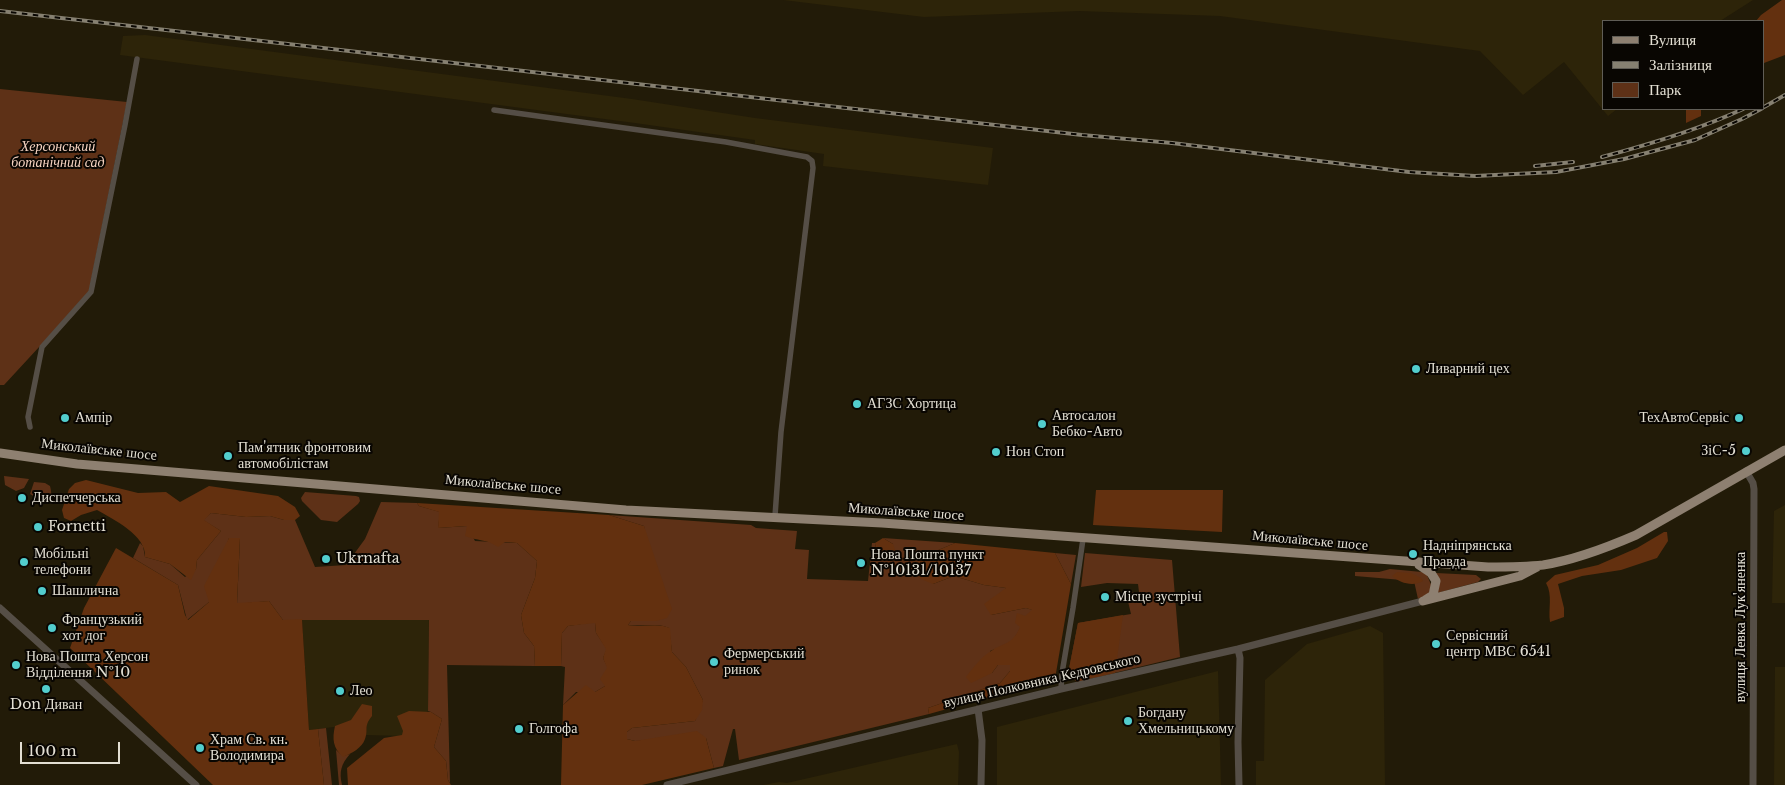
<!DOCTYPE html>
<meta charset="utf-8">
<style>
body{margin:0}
#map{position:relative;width:1785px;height:785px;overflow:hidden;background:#221b08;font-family:"Libre Baskerville",serif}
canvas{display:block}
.legend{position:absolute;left:1602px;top:20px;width:162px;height:90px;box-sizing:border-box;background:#090602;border:1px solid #605d56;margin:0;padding:6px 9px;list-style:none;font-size:15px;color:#e3dfd3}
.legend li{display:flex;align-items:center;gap:10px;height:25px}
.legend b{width:25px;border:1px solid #605d56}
.scale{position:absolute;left:20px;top:742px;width:100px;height:22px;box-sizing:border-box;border:2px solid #e3dfd3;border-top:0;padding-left:6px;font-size:15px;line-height:18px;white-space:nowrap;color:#e3dfd3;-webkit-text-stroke:4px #090602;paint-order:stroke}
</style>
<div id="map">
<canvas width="1785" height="785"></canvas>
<ul class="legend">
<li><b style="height:6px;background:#8e8071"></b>Вулиця</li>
<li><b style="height:6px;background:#868071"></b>Залізниця</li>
<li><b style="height:14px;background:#5e3117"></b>Парк</li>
</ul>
<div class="scale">100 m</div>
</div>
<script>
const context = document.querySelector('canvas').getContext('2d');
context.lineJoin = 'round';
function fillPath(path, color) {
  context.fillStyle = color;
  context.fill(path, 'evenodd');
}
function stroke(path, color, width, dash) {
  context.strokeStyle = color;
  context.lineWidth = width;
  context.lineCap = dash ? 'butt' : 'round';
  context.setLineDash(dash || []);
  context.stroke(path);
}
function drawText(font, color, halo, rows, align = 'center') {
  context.font = font + ' "Libre Baskerville",serif';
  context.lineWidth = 4;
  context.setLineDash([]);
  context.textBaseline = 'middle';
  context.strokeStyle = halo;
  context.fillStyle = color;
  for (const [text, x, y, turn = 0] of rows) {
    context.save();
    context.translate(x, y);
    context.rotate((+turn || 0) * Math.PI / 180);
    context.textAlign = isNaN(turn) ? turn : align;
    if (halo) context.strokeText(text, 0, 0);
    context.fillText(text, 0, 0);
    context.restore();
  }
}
const built = new Path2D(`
 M783,0H1753L1720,21H1604V109H1617L1608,116L1564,62L1523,95L1480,51L1220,16L1079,11L924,17Z
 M145,35L632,99L755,118L993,148L988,185L823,166L824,154L755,144V140L635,123L120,55L123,36Z
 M1785,505V603H1772L1774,511Z
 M302,619L429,620L428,711L402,736L366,735L367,723L309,730Z
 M1370,626L1383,633L1385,785H1256V761H1264L1265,680L1307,644Z
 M1775,667H1785V785H1774Z
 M1218,671L1221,785H997V727Z
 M957,744L959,752L958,785H763L779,782L787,783Z`);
const green = new Path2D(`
 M0,89L127,102L89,291L40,346L4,385H0Z
 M4,476L29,479L24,488L16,491L5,485Z
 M34,482L45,483L50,486C52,494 52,498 47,504L30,494Z
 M305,492L356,496L359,497L360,501L358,504L337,522L321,520L302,501L301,498Z
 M381,502L417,503L419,506L440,512L438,528L467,526L475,541L517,543L537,561L535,578L521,615L524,633L534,646L535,666L447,665L450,783L448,780L446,761L434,747L442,719L431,712L428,711L429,620H283L269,601L237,604L240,539L229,538L209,602L187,620L178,585L133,558L140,543L143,546L145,557L170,564L185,577L196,569L197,560L221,531L203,520L211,513L246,517L270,516L284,520H295L315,567L346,565L365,539Z
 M609,515L751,525L756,528L797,531L795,549L809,550L807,579L868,581L872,543H875L877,557L893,544L883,538L955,543L929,554L933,584L954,576L984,585L1006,588L991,615L1026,608L1033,610C1023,618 1022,628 1015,637C1009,645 998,648 990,651L992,673L998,665H1011L1010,671L1000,683L928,708L929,714L739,760L735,729H733L723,766L714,768L706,738L635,741L627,739V732L632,728L695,721L703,700L686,667L672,652L669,628C656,622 642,627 628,625L631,621H656L644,526Z
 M1055,553L1076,555L1071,584Z
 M1085,553L1172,560L1180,657L1077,682L1068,674L1078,623L1131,614L1126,593L1139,592L1138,584L1107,583L1081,587Z
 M1390,569L1422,572L1427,575L1432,587L1428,594L1418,599L1414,581L1355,576V572H1379Z
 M1436,573L1476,575L1481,579L1478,582L1437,593Z
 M595,622L596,633L607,649L603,658L608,668L605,686L595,692H576L563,705L565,667L561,666L562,633L568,626Z
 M326,728L332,785H324L318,729Z
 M336,750L343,756L350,754C341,764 339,772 342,785H339Z`);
const forest = new Path2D(`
 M1782,0H1785V55L1764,63V21H1756L1761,15Z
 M1686,109H1701V116L1686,123Z
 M86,480L138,493L166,492L180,502L209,486L278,496L295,507L300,516L295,520H284L270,516L246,517L211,513L204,520L221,531L197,560L196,569L191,580L170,564L145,557C147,536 113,519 97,510L81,515L71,521L64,518L62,510L69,489L75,483Z
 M1096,490H1223L1222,532L1093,525Z
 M417,503L609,515L644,526L672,609L667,618L656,621H631L628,625C642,628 656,622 670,628L672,652L686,667L703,700L702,710L695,721L632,728L627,732V739L635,741L697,731L706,738L714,768L642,785H561L563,705L586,685L595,692L605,686L600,679L607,668L603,658L606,649L596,633L595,623L568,626L562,633L561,666H535L534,646L524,633L521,615L535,578L537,561L517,543L505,542L498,547C487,539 477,541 465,536L467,526L438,528L439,512L419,506Z
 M1664,532H1667L1668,541L1657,558L1621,570L1582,576L1558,584L1564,608V617L1550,622C1548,609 1553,595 1546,583L1555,575L1598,565L1637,548Z
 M229,538H240L237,603L269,601L283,620L302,619L309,730L318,729L324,785H213L70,648L84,608L116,548L178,585L185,615L188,620L209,602L204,586Z
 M883,538L893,544L895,550L890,562L877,557L875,543Z
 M955,543L1055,553L1071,584L1055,679L929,714L928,708L1000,683L1010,671V665H998L992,673L971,683L966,677C973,668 981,657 991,651C1005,642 1012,645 1020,627L1015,623L1017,613L1025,616L1032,610L1026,608L991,615L984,604L1006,588L984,585L954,576L933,584L921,579L913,572L914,564L929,554Z
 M1397,572L1411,573L1421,578L1423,581C1413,587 1400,583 1392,576Z
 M1123,615L1115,673L1077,682L1068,674L1078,623Z
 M362,704L372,706V716C363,727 369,729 365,739C362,748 352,753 343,757C333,748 332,739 335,726L351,720Z
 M409,711L431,712L442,719L434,747L446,761L448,780L451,785H348L347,768L384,738L402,735L403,731L397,716Z`);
const minor = new Path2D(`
 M494,110L726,142L807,157L812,161L813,168L781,432L775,516
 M30,427L28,417L42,347L91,292L125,125L137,59
 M1061,689L1062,673L1073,608L1083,539`);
const tertiary = new Path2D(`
 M1746,471L1753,483L1754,489L1753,785
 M0,608L196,785
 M1238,649L1240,658L1238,742L1239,785
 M978,709L982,740L981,785
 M667,785L1061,689L1238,649L1423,601`);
const primary = new Path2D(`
 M0,453L77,464L626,510L882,523L1488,567C1506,567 1525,567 1543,565C1575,560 1606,548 1636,535L1785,450
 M1419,565L1431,573L1436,581L1433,595L1425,600
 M1423,601L1520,576L1537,567`);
const rail = new Path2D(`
 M0,11L1082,135L1172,143L1409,172L1475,176L1556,172L1624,159L1695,140L1742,119L1761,109
 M1764,107L1785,95
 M1602,157C1651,144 1698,130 1743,109
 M1535,166L1573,162`);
const markers = [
 [1416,369,5,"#52cdcd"],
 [857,404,5,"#52cdcd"],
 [65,418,5,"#52cdcd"],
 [1739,418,5,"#52cdcd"],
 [1042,424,5,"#52cdcd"],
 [1746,451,5,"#52cdcd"],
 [996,452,5,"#52cdcd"],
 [228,456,5,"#52cdcd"],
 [22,498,5,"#52cdcd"],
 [38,527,5,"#52cdcd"],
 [1413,554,5,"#52cdcd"],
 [326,559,5,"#52cdcd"],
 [24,562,5,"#52cdcd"],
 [861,563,5,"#52cdcd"],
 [42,591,5,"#52cdcd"],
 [1105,597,5,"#52cdcd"],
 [52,628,5,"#52cdcd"],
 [1436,644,5,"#52cdcd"],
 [714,662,5,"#52cdcd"],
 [16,665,5,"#52cdcd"],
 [46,689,5,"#52cdcd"],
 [340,691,5,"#52cdcd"],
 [1128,721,5,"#52cdcd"],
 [519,729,5,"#52cdcd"],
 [200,748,5,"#52cdcd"]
];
const parkNames = [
 ["Херсонський",58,147],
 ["ботанічний сад",58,163]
];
const poiNames = [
 ["Ливарний цех",1426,369],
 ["АГЗС Хортица",867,404],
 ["Автосалон",1052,416],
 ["Бебко-Авто",1052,432],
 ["Ампір",75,418],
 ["ТехАвтоСервіс",1729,418,"right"],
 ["Пам'ятник фронтовим",238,448],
 ["автомобілістам",238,464],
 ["ЗіС-5",1736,451,"right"],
 ["Нон Стоп",1006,452],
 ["Диспетчерська",32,498],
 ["Fornetti",48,527],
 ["Надніпрянська",1423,546],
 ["Правда",1423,562],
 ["Мобільні",34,554],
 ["телефони",34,570],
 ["Нова Пошта пункт",871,555],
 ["№10131/10137",871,571],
 ["Ukrnafta",336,559],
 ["Шашлична",52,591],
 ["Місце зустрічі",1115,597],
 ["Французький",62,620],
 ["хот дог",62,636],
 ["Сервісний",1446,636],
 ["центр МВС 6541",1446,652],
 ["Фермерський",724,654],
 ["ринок",724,670],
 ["Нова Пошта Херсон",26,657],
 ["Відділення №10",26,673],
 ["Лео",350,691],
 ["Don Диван",46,705,"center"],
 ["Богдану",1138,713],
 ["Хмельницькому",1138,729],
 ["Голгофа",529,729],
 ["Храм Св. кн.",210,740],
 ["Володимира",210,756]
];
const streetNames = [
 ["Миколаївське шосе",99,450,6],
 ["Миколаївське шосе",503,485,5],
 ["Миколаївське шосе",906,512,4],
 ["Миколаївське шосе",1310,541,5],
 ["вулиця Левка Лук'яненка",1741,627,-90],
 ["вулиця Полковника Кедровського",1042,681,-13]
];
fillPath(built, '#2d2409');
fillPath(green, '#5e3117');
fillPath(forest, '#63300f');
stroke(minor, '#554e46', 5.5);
stroke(tertiary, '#554e46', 7);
stroke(primary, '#8e8071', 9);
stroke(rail, '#868071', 4);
stroke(rail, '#090602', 2, [5.5]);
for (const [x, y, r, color] of markers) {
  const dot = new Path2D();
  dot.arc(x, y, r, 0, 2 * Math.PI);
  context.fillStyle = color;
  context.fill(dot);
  stroke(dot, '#090602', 2);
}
drawText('italic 14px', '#f5d2c0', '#090602', parkNames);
drawText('14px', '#e3dfd3', '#090602', poiNames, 'left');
drawText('14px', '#e3dfd3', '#090602', streetNames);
</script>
